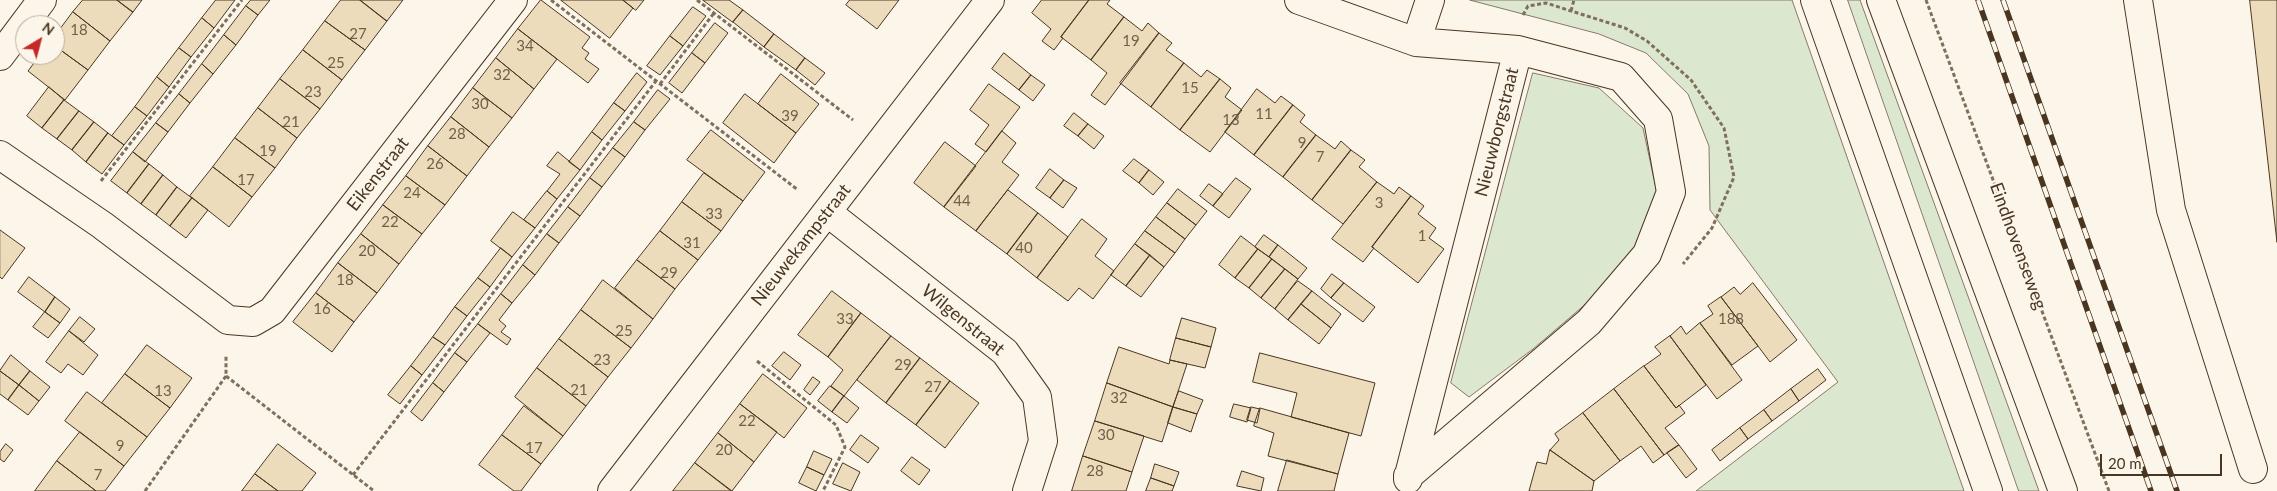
<!DOCTYPE html>
<style>
body{margin:0}
#map{position:relative;width:2277px;height:491px;overflow:hidden;background:#fbf6e9;font-family:Lato,sans-serif}
canvas{display:block}
.north{position:absolute;left:15px;top:15px;width:50px;height:50px;box-sizing:border-box;background:#fbf6e9;border:1px solid #b4a999;border-radius:50%;rotate:37deg;font-size:14px;font-weight:700;line-height:20px;text-align:center;color:#4a3520}
.north::after{content:'';display:block;margin:auto;width:18px;height:22px;background:#c62828;clip-path:polygon(50% 0,100% 100%,50% 72%,0 100%)}
.scale{position:absolute;left:2100px;top:454px;width:122px;height:22px;box-sizing:border-box;border:2px solid #4a3520;border-top:0;padding-left:6px;font-size:15px;line-height:18px;white-space:nowrap;color:#4a3520;-webkit-text-stroke:4px #fbf6e9;paint-order:stroke}
</style>
<div id="map">
<canvas width="2277" height="491"></canvas>
<div class="north">N</div>
<div class="scale">20 m</div>
</div>
<script>
const context = document.querySelector('canvas').getContext('2d');
context.lineJoin = 'round';
function fillPath(path, color) {
  context.fillStyle = color;
  context.fill(path, 'evenodd');
}
function stroke(path, color, width, dash) {
  context.strokeStyle = color;
  context.lineWidth = width;
  context.lineCap = dash ? 'butt' : 'round';
  context.setLineDash(dash || []);
  context.stroke(path);
}
function drawText(font, color, halo, rows, align = 'center') {
  context.font = font + ' Lato,sans-serif';
  context.lineWidth = 4;
  context.setLineDash([]);
  context.textBaseline = 'middle';
  context.strokeStyle = halo;
  context.fillStyle = color;
  for (const [text, x, y, turn = 0] of rows) {
    context.save();
    context.translate(x, y);
    context.rotate((+turn || 0) * Math.PI / 180);
    context.textAlign = isNaN(turn) ? turn : align;
    if (halo) context.strokeText(text, 0, 0);
    context.fillText(text, 0, 0);
    context.restore();
  }
}
const green = new Path2D(`
 M1470,0H1792L1964,491H1696L1838,382L1710,210L1709,146L1688,94L1646,53L1599,34Z
 M1848,0H1860L2039,491H2019Z
 M1533,73L1599,88L1643,128L1657,193L1636,253L1601,291L1533,349L1469,397L1451,383Z`);
const building = new Path2D(`
 M83,0H117L133,12L110,41L73,12Z
 M117,0H142L133,12Z
 M216,0H235L214,28L202,18Z
 M251,0H270L258,15L246,6Z
 M341,0H360L387,21L365,50L325,21Z
 M360,0H403L387,21Z
 M541,0L590,37L582,48L589,53L585,59L599,69L588,83L518,29Z
 M561,0H623L633,8L610,38Z
 M623,0H644L636,10Z
 M703,0H729L743,10L733,22Z
 M850,0H899L877,29L846,5Z
 M1042,0H1089L1061,37L1063,38L1054,50L1042,41L1051,29L1032,13Z
 M1089,0H1110L1107,4L1124,17L1091,60L1061,37Z
 M2250,0H2277V242Z
 M246,6L258,15L236,45L224,35Z
 M693,7L706,16L683,46L670,36Z
 M743,10L774,34L764,47L733,22Z
 M73,12L110,41L88,70L55,46V36Z
 M1124,17L1142,31L1148,23L1159,33L1105,105L1091,95L1107,73L1091,60Z
 M202,18L214,28L191,57L179,48Z
 M325,21L365,50L342,80L303,50Z
 M715,23L728,33L705,63L692,53Z
 M518,29L557,59L534,89L496,58Z
 M1159,33L1172,43L1166,50L1184,63L1151,107L1120,83Z
 M774,34L805,58L796,70L764,47Z
 M224,35L236,45L213,74L202,64Z
 M670,36L683,46L660,75L647,66Z
 M55,46L88,70L65,100L28,71L40,55H55Z
 M179,48L191,57L169,87L157,77Z
 M303,50L342,80L320,109L280,79Z
 M692,53L705,63L682,93L669,83Z
 M1004,53L1031,75L1019,90L992,69Z
 M496,58L534,89L512,118L473,88Z
 M805,58L825,73L815,85L796,70Z
 M1184,63L1201,77L1207,70L1220,79L1180,130L1151,107Z
 M202,64L213,74L190,103L179,94Z
 M637,73L647,82L625,111L614,103Z
 M781,74L819,104L796,133L758,104Z
 M1031,75L1045,85L1033,101L1019,90Z
 M157,77L169,87L147,116L135,107Z
 M280,79L320,109L297,138L258,108Z
 M1220,79L1231,88L1225,97L1242,110L1210,152L1180,130Z
 M989,84L1020,107L986,152L975,144L989,125L970,110Z
 M49,87L64,100L42,128L27,116Z
 M473,88L512,118L489,147L451,117Z
 M1257,89L1275,103L1281,96L1293,105L1254,155L1225,132Z
 M658,90L670,99L645,130L634,122Z
 M179,94L190,103L168,132L156,123Z
 M745,94L796,133L774,163L723,123Z
 M64,100L79,111L57,139L42,128Z
 M614,103L625,111L602,140L592,132Z
 M1293,105L1305,115L1300,122L1316,135L1283,177L1254,155Z
 M135,107L147,116L124,145L112,136Z
 M258,108L297,138L275,168L235,138Z
 M79,111L94,122L72,150L57,139Z
 M1074,113L1088,124L1078,136L1064,126Z
 M451,117L489,147L467,176L428,146Z
 M94,122L108,133L86,162L72,150Z
 M634,122L645,130L625,157L613,148Z
 M156,123L168,132L145,162L133,152Z
 M1088,124L1104,136L1094,149L1078,136Z
 M711,130L765,172L743,201L687,160Z
 M1002,131L1016,143L1002,162L1019,175L976,231L944,207Z
 M592,132L602,140L580,170L569,162Z
 M108,133L124,145L102,174L86,162Z
 M1316,135L1335,149L1341,141L1351,150L1312,200L1283,177Z
 M235,138L275,168L252,197L213,167Z
 M945,142L976,166L944,207L914,183Z
 M428,146L467,176L445,205L406,176Z
 M613,148L625,157L602,187L590,178Z
 M1351,150L1365,160L1359,167L1377,182L1343,224L1312,200Z
 M133,152L149,164L127,193L111,181Z
 M558,152L580,170L557,199L547,191L560,174L547,166Z
 M1134,159L1149,170L1139,183L1123,171Z
 M149,164L163,175L141,204L127,193Z
 M213,167L252,197L229,227L190,196Z
 M1050,169L1064,180L1050,198L1036,188Z
 M1149,170L1164,182L1153,195L1139,183Z
 M704,173L743,201L721,231L682,202Z
 M163,175L177,187L156,215L141,204Z
 M406,176L445,205L422,234L383,205Z
 M590,178L602,187L580,216L568,207Z
 M1236,178L1251,189L1229,218L1213,206Z
 M1064,180L1077,188L1063,208L1050,198Z
 M1377,182L1394,194L1399,187L1411,196L1372,247L1374,248L1363,262L1332,239Z
 M1209,184L1223,194L1213,206L1200,196Z
 M177,187L192,198L170,226L156,215Z
 M1178,189L1207,211L1196,225L1167,203Z
 M1008,190L1038,213L1007,254L976,231Z
 M547,191L557,199L535,228L524,220Z
 M1411,196L1424,206L1418,214L1436,228L1429,238L1444,249L1418,283L1372,247Z
 M192,198L208,210L186,238L170,226Z
 M682,202L721,231L698,260L660,231Z
 M1167,203L1196,225L1185,239L1156,217Z
 M383,205L422,234L399,264L361,234Z
 M568,207L580,216L559,243L547,234Z
 M513,212L535,228L512,257L491,241Z
 M1038,213L1068,237L1037,278L1007,254Z
 M1156,217L1185,239L1175,253L1145,231Z
 M1082,219L1107,239L1095,256L1114,271L1093,299L1079,288L1068,301L1037,278Z
 M0,230L25,248L2,279L0,277Z
 M660,231L698,260L675,289L637,260Z
 M1145,231L1175,253L1164,267L1135,244Z
 M361,234L399,264L377,293L338,263Z
 M547,234L559,243L535,275L523,265Z
 M1264,235L1278,245L1269,257L1255,247Z
 M1241,236L1258,249L1235,278L1219,265Z
 M1135,244L1150,255L1126,286L1111,275Z
 M1278,245L1307,268L1298,279L1269,257Z
 M501,248L512,257L490,287L478,278Z
 M1258,249L1272,259L1249,288L1235,278Z
 M1150,255L1164,267L1141,297L1126,286Z
 M1272,259L1285,269L1261,298L1249,288Z
 M637,260L675,289L653,319L615,288Z
 M338,263L377,293L354,322L316,293Z
 M523,265L535,275L512,303L501,294Z
 M1285,269L1298,279L1275,309L1261,298Z
 M1332,274L1344,283L1331,298L1321,289Z
 M29,277L55,297L45,312L18,292Z
 M478,278L490,287L467,316L455,307Z
 M603,280L653,319L631,348L581,310Z
 M1298,281L1312,291L1288,320L1275,309Z
 M1344,283L1375,307L1363,322L1331,298Z
 M1753,283L1797,340L1770,362L1721,297L1734,287L1740,294Z
 M832,291L861,313L828,357L798,335Z
 M1312,291L1341,314L1331,328L1301,304Z
 M316,293L354,322L332,352L293,322Z
 M501,294L512,303L499,320L506,326L501,332L511,339L507,345L478,324Z
 M55,297L70,309L60,323L45,312Z
 M1721,297L1758,346L1732,365L1700,323L1713,314L1708,306Z
 M1301,304L1331,328L1319,344L1288,320Z
 M455,307L467,316L445,345L433,337Z
 M581,310L631,348L608,377L559,339Z
 M45,312L60,323L48,338L33,327Z
 M861,313L891,336L844,396L831,386L843,370L828,357Z
 M80,317L95,329L84,342L69,331Z
 M1182,318L1216,328L1211,347L1176,338Z
 M1700,323L1742,380L1717,399L1670,336L1681,326L1686,334Z
 M478,324L490,333L467,362L455,353Z
 M69,331L98,355L83,375L68,364L61,373L46,362Z
 M891,336L920,358L886,403L857,380Z
 M1670,336L1706,385L1676,408L1644,366L1661,354L1655,347Z
 M433,337L445,345L422,375L411,366Z
 M1176,338L1211,347L1205,368L1170,360Z
 M559,339L608,377L586,406L537,368Z
 M147,345L192,378L170,408L125,374Z
 M1119,347L1169,364L1170,360L1187,364L1173,407L1107,383Z
 M784,352L801,365L790,380L772,366Z
 M455,353L467,362L444,392L433,383Z
 M1260,353L1375,383L1361,436L1291,417L1297,393L1253,382Z
 M11,355L30,371L19,385L0,371Z
 M920,358L950,381L916,425L886,403Z
 M411,366L422,375L400,404L388,395Z
 M1644,366L1676,408L1679,405L1685,413L1665,428L1679,445L1664,455L1614,389Z
 M537,368L586,406L563,436L515,397Z
 M1818,369L1826,380L1799,401L1791,389Z
 M0,371L19,385L8,400L0,394Z
 M30,371L50,387L39,401L19,385Z
 M125,374L170,408L147,437L102,403Z
 M763,374L807,408L784,438L740,404Z
 M813,377L820,382L810,395L804,390Z
 M950,381L979,403L945,448L916,425Z
 M433,383L444,392L422,421L411,412Z
 M1107,383L1173,407L1162,442L1095,421Z
 M19,385L39,401L28,415L8,400Z
 M830,386L844,396L832,412L818,401Z
 M1614,389L1664,455L1653,463L1641,446L1620,461L1583,413Z
 M1791,389L1799,401L1772,421L1764,410Z
 M1179,391L1203,400L1197,414L1173,407Z
 M87,392L147,437L124,466L65,421Z
 M844,396L859,408L847,423L832,412Z
 M740,404L777,432L754,462L718,433Z
 M1234,404L1251,408L1247,422L1230,417Z
 M524,406L563,436L541,464L502,435Z
 M1173,407L1197,414L1191,432L1168,423Z
 M1251,407L1260,409L1257,423L1247,420Z
 M1260,408L1349,433L1338,474L1268,456L1274,433L1254,426Z
 M1764,410L1772,421L1748,439L1740,428Z
 M1583,413L1620,461L1594,481L1550,450L1559,440L1555,434Z
 M1095,421L1144,436L1132,472L1083,456Z
 M1740,428L1748,439L1720,461L1712,450Z
 M80,432L124,466L105,491H96L57,461Z
 M718,433L754,462L732,491L695,463Z
 M502,435L541,464L521,491H514L479,465Z
 M861,435L879,448L868,463L850,450Z
 M6,444L13,450L4,462L0,459V452Z
 M278,444L316,473L302,491H278L255,474Z
 M1679,445L1697,469L1686,478L1667,453Z
 M1550,450L1594,481L1592,491H1529L1537,462L1546,464Z
 M814,451L832,459L824,475L807,467Z
 M1083,456L1132,472L1126,491H1072Z
 M912,457L930,470L919,485L901,471Z
 M1287,460L1338,474L1334,491H1278Z
 M57,461L96,491H35Z
 M695,463L731,491H673Z
 M843,463L860,472L851,491L833,484Z
 M1155,464L1179,472L1174,486L1151,478Z
 M807,467L824,475L816,491L799,483Z
 M1242,471L1264,478L1261,491L1237,486Z
 M255,474L278,491H242Z
 M1151,478L1174,486L1172,491H1146Z`);
const path = new Path2D(`
 M551,0L798,190
 M697,0L853,120
 M1926,0L2109,491
 M1571,11L1574,0
 M1523,15L1528,6L1546,3L1625,28L1647,41L1691,80L1724,128L1734,177L1712,228L1683,264
 M660,84L714,13
 M101,181L242,0
 M757,361L836,425L845,447L823,491
 M226,376L374,491
 M353,475L656,81
 M145,491L226,376V356`);
const minor = new Path2D(`
 M1299,0L1416,42L1518,50L1621,77L1658,119L1671,192L1647,254L1589,322L1408,476
 M2138,0L2171,210L2253,469
 M1416,42L1430,0
 M0,56L42,0
 M0,155L102,225L228,320L253,322L272,311L513,0
 M827,212L1005,352L1037,397L1043,441L1027,491
 M1408,479L1518,50
 M612,491L990,0`);
const major = new Path2D(`
 M1815,0L1988,491
 M1881,0L2063,491`);
const rail = new Path2D(`
 M1978,0L2151,491
 M2003,0L2177,491`);
const numberNames = [
 ["18",79,30],
 ["27",358,34],
 ["19",1131,41],
 ["34",525,46],
 ["25",336,63],
 ["32",502,75],
 ["15",1190,88],
 ["23",313,92],
 ["30",480,104],
 ["11",1264,114],
 ["39",790,116],
 ["13",1231,120],
 ["21",291,122],
 ["28",457,134],
 ["9",1302,143],
 ["19",268,151],
 ["7",1320,157],
 ["26",435,164],
 ["17",246,180],
 ["24",412,193],
 ["44",962,201],
 ["3",1379,203],
 ["33",714,214],
 ["22",390,222],
 ["1",1422,236],
 ["31",692,243],
 ["40",1024,248],
 ["20",367,251],
 ["29",669,273],
 ["18",345,280],
 ["16",322,309],
 ["33",845,319],
 ["188",1731,319],
 ["25",624,331],
 ["23",602,360],
 ["29",903,365],
 ["27",933,387],
 ["21",579,390],
 ["13",163,391],
 ["32",1119,398],
 ["22",747,421],
 ["30",1106,435],
 ["9",120,446],
 ["17",534,448],
 ["20",724,450],
 ["28",1095,471],
 ["7",98,475]
];
const streetNames = [
 ["Nieuwborgstraat",1497,132,-76],
 ["Eikenstraat",378,174,-52],
 ["Nieuwekampstraat",801,245,-52],
 ["Eindhovenseweg",2018,246,70],
 ["Wilgenstraat",963,320,39]
];
fillPath(green, '#dce7d0');
stroke(green, '#887966', 1);
fillPath(building, '#ecdcbc');
stroke(building, '#4a3520', 1);
stroke(minor, '#4a3520', 30);
stroke(major, '#4a3520', 30);
stroke(path, '#7f6f5c', 3, [4, 2.5]);
stroke(minor, '#fbf6e9', 28);
stroke(major, '#fbf6e9', 28);
stroke(rail, '#4a3520', 5.5);
stroke(rail, '#fbf6e9', 4, [11]);
drawText('15px', '#725f47', null, numberNames);
drawText('18px', '#4a3520', '#fbf6e9', streetNames);
</script>
